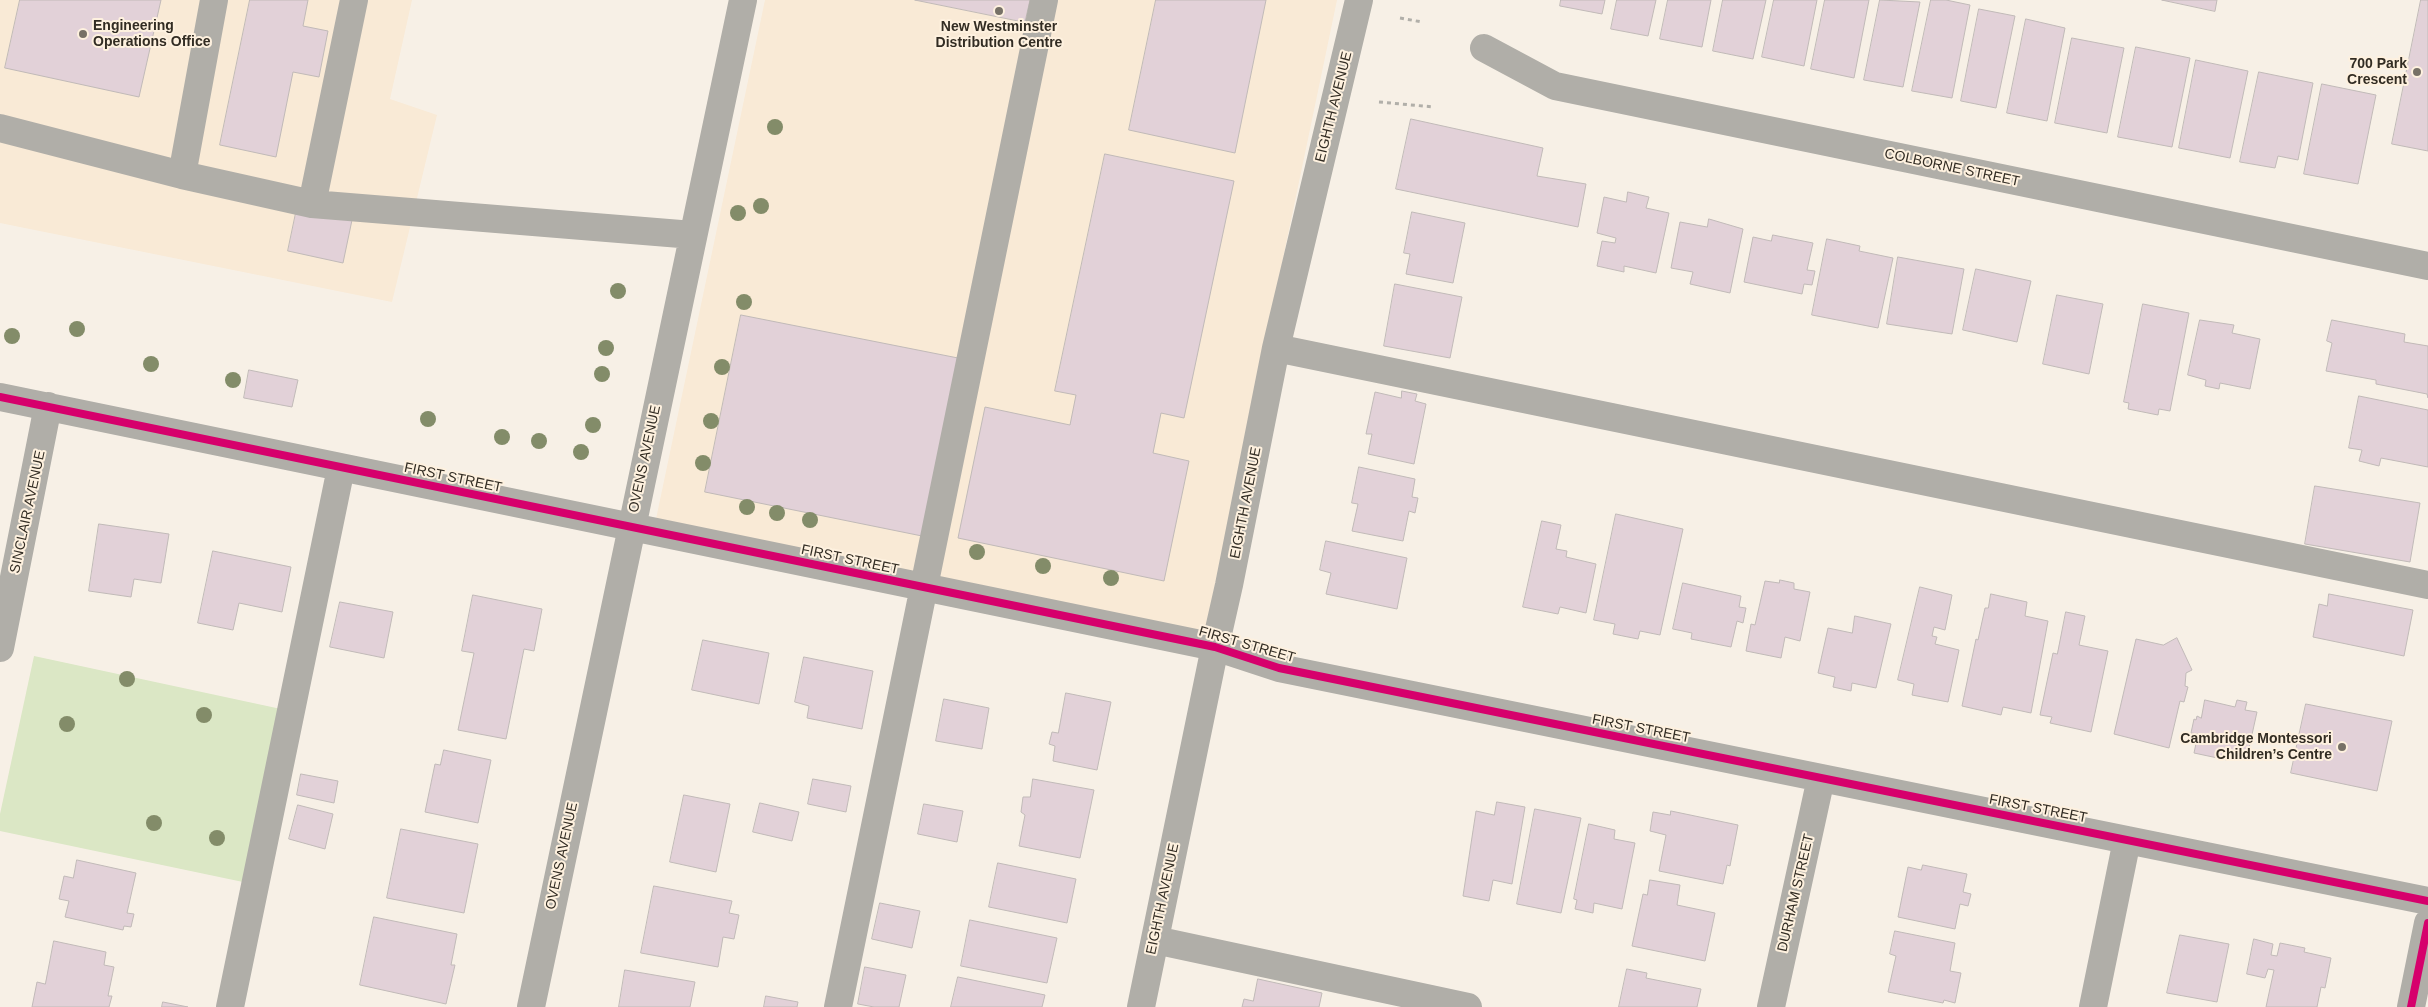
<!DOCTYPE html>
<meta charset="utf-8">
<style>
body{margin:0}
canvas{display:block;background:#f7f0e6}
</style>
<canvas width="2428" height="1007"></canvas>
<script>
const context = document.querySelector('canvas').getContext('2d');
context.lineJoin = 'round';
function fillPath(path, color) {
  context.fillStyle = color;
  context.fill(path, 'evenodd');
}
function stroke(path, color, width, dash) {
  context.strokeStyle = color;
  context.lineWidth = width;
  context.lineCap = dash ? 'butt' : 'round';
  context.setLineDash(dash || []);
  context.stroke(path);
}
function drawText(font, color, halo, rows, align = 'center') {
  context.font = font + ' Helvetica,sans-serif';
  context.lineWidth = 4;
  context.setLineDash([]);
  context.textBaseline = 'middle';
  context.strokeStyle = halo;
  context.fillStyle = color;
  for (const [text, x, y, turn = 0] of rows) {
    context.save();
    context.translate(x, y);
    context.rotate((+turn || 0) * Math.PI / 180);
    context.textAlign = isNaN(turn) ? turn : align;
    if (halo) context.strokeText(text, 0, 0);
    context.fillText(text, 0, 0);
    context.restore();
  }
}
const built = new Path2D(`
 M0,0H412L390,99L437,115L392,302L0,223Z
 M765,0H1337L1205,632L656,519Z`);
const green = new Path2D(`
 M34,656L281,709L243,882L0,831V814Z`);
const building = new Path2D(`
 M20,0H161L139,97L5,68Z
 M250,0H308L303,26L328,31L319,77L293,72L276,157L220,145Z
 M915,0H1030L1025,22Z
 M1156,0H1266L1235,153L1129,130Z
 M1561,0H1605L1602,14L1560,6Z
 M1617,0H1656L1648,36L1611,29Z
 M1668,0H1711L1702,47L1660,39Z
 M1723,0H1766L1753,59L1713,51Z
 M1774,0H1817L1804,66L1762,57Z
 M1825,0H1869L1854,78L1811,69Z
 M1880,0L1920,2L1903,87L1864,80Z
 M1931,0H1946L1970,5L1952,98L1912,91Z
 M2162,0H2217L2215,11Z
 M2421,0H2428V151L2392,144Z
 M1979,9L2015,16L1996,108L1961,101Z
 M2026,19L2065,28L2047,121L2007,113Z
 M2072,38L2124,48L2107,133L2055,123Z
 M2136,47L2190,58L2172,147L2118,137Z
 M2196,60L2248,71L2230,158L2179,148Z
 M2259,72L2313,83L2298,160L2278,156L2275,168L2240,162Z
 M2322,84L2376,95L2358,184L2304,174Z
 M1411,119L1543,148L1537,176L1586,184L1578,227L1396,189Z
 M1105,154L1234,181L1184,418L1161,413L1153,453L1189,461L1164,581L958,538L985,407L1070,425L1076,395L1055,391Z
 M1628,192L1649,197L1646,208L1669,213L1656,273L1624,266V272L1597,266L1602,241L1615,243L1616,238L1597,233L1604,197L1626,202Z
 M297,208L352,220L343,263L288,251Z
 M1412,212L1465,223L1453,283L1406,274L1410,254L1404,253Z
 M1709,219L1743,229L1730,293L1690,284L1693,272L1671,268L1680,222L1707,227Z
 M1773,235L1813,243L1807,270L1815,271L1812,285L1804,284L1802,294L1744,282L1753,237L1771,241Z
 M1827,239L1860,246L1859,251L1893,258L1878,328L1812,315Z
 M1898,257L1964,269L1952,334L1887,324Z
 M1976,269L2031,281L2017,342L1963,330Z
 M1395,284L1462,297L1450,358L1384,346Z
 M2057,295L2103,304L2089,374L2043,364Z
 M2143,304L2189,313L2170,411L2159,409L2158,415L2128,409L2129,403L2124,402Z
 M741,315L958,358L922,536L705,492Z
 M2200,320L2234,325L2232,333L2260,339L2250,389L2220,383L2219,389L2205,386L2206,380L2188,375Z
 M2332,320L2405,334L2404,342L2428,346V398L2427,394L2376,384V380L2326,371L2332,343L2327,341Z
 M249,370L298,380L292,407L244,398Z
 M1402,391L1417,394L1415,401L1426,404L1414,464L1368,454L1372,434H1366L1375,392L1401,398Z
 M2359,396L2428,410V467L2381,458L2379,466L2359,461L2362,450L2349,448Z
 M1359,467L1415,479L1412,497L1418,498L1415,513L1409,511L1403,541L1352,531L1358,504L1352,503Z
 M2315,486L2420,503L2410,562L2305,544Z
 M1616,514L1683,529L1660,635L1640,631L1638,639L1613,634L1615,624L1594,620Z
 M1542,521L1561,525L1556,549L1567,551L1566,557L1596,564L1586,613L1560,607L1558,614L1523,607Z
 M99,524L169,534L161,583L134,579L131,597L89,591Z
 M1326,541L1407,558L1397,609L1326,594L1331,573L1320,570Z
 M213,551L291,567L282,612L239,603L233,630L198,623Z
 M1780,580L1794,583V589L1810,592L1800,641L1785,637L1781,658L1746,651L1751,624L1755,625L1765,581L1779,583Z
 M1683,583L1741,596L1739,607L1746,608L1743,623L1737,621L1731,647L1691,639L1692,633L1673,629Z
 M1920,587L1952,595L1945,630L1934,627L1932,636L1937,637L1935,644L1959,650L1948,702L1912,695L1914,684L1898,680Z
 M1991,594L2027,602L2025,616L2048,621L2031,713L2003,707L2001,715L1962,706L1976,639L1978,640L1985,608H1988Z
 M2329,594L2413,610L2404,656L2313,637L2319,604L2327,606Z
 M473,595L542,609L534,651L524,649L506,739L458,730L474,653L462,651Z
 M340,602L393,612L384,658L330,647Z
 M2066,612L2085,616L2079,645L2108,651L2091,732L2050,723L2052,717L2040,715L2053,653L2057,654Z
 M1855,616L1891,624L1876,688L1852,683L1851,691L1833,687L1835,677L1818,673L1828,628L1852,633Z
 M2177,638L2192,670L2186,673L2185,686L2188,687L2184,702L2180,701L2169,748L2114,734L2136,639L2163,645Z
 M703,640L769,653L759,704L692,690Z
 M804,657L873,671L862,729L807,718L809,706L795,702Z
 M1066,693L1111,702L1097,770L1053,761L1055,746L1049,744L1052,732L1058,733Z
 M944,699L989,708L982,749L936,741Z
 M2205,700L2235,707L2237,700L2247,702L2245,710L2257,712L2247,757L2229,753L2227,760L2194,753L2198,734L2191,733L2194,719L2196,720L2197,716L2201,718Z
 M2306,704L2392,721L2377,791L2291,773Z
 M444,750L491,760L478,823L425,812L435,764L440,765Z
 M301,774L338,781L334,803L297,795Z
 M813,779L851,786L846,812L808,804Z
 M1033,779L1094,790L1080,858L1019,846L1025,815L1021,812L1023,797H1030Z
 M684,795L730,804L716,872L670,862Z
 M1497,802L1525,807L1512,884L1493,880L1489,901L1463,896L1476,811L1494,815Z
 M760,803L799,812L792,841L753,832Z
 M924,804L963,811L957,842L918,834Z
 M298,805L333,814L325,849L289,839Z
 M1535,809L1581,818L1561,913L1517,904Z
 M1671,811L1738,825L1730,866L1727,865L1723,884L1659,871L1666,835L1650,831L1653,812L1670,815Z
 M1589,824L1615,830L1614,839L1635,843L1622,909L1594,903L1593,913L1575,909L1577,900L1574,899Z
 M401,829L478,844L464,913L387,898Z
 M77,860L136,873L127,913L134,914L131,927L124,926L123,930L65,917L69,901L59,899L64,876L73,878Z
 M998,863L1076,879L1067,923L989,907Z
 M1923,865L1967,874L1963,892L1971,894L1968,906L1960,904L1955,929L1898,917L1908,867L1921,870Z
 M1650,880L1680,885L1677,905L1715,913L1705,961L1632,946L1643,894L1647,895Z
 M654,886L732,901L729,913L739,915L734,939L723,937L718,967L641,953Z
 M880,903L920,911L912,948L872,939Z
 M374,917L457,934L451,965H455L446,1004L360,985Z
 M970,920L1057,938L1047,983L961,966Z
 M1895,931L1955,943L1950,971L1961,973L1955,1003L1944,1000L1943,1003L1888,992L1896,956L1890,954Z
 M2180,935L2229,944L2217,1002L2167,993Z
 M2254,939L2273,944L2271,955L2277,956L2280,943L2305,948L2304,952L2331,958L2325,988L2321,987L2317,1007H2266L2274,970L2268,969L2265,978L2247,974Z
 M54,941L106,952L104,965L114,967L108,996H112L109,1007H32L37,982L45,984Z
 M865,967L906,975L899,1007H874L858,1004Z
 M1627,969L1647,973L1646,978L1701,989L1697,1007H1619Z
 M625,970L695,982L690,1007H619Z
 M958,977L1045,995L1042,1007H951Z
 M1258,979L1322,993L1319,1007H1242L1244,999L1253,1001Z
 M766,996L798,1002L797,1007H764Z
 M163,1002L188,1007H162Z`);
const path = new Path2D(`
 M1400,18L1422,22
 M1379,102L1434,107`);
const minor = new Path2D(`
 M1484,48L1555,86L2428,266
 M0,128L182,175L214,0
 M182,175L312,204L693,235
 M312,204L354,0
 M1276,348L2428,585
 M0,397L1215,647L1279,668L2428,901
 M0,648L48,406
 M1155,940L1468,1007
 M230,1007L341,468
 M531,1007L743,0
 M838,1007L1044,0
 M1141,1007L1215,647L1229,585L1276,348L1359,0
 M1771,1007L1821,778
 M2093,1007L2127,840
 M2411,1007L2428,923`);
const cycleway = new Path2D(`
 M0,397L1215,647L1279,668L2428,901
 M2411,1007L2428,923`);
const trees = [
 [775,127],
 [761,206],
 [738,213],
 [618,291],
 [744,302],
 [77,329],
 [12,336],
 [606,348],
 [151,364],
 [722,367],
 [602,374],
 [233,380],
 [428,419],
 [711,421],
 [593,425],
 [502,437],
 [539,441],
 [581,452],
 [703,463],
 [747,507],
 [777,513],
 [810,520],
 [977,552],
 [1043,566],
 [1111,578],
 [127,679],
 [204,715],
 [67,724],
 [154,823],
 [217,838]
];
const markers = [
 [999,11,5,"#777167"],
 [83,34,5,"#777167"],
 [2417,72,5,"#777167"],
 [2342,747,5,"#777167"]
];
const poiNames = [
 ["Engineering",93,26,"left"],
 ["Operations Office",93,42,"left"],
 ["New Westminster",999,27,"center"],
 ["Distribution Centre",999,43,"center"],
 ["700 Park",2407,64],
 ["Crescent",2407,80],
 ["Cambridge Montessori",2332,739],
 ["Children’s Centre",2332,755]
];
const streetNames = [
 ["EIGHTH AVENUE",1334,107,-76],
 ["COLBORNE STREET",1952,168,12],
 ["OVENS AVENUE",645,459,-78],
 ["FIRST STREET",453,478,12],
 ["EIGHTH AVENUE",1246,503,-79],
 ["SINCLAIR AVENUE",28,512,-78],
 ["FIRST STREET",850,560,12],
 ["FIRST STREET",1247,645,16],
 ["FIRST STREET",1641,729,11],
 ["FIRST STREET",2038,809,11],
 ["OVENS AVENUE",562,856,-78],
 ["DURHAM STREET",1796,893,-77],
 ["EIGHTH AVENUE",1163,899,-78]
];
fillPath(built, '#f9ead6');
fillPath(green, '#dbe7c5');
fillPath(building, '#e2d1d8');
stroke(building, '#c1bab8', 1);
stroke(path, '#b1afa9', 3, [4, 4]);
stroke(minor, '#b0aea8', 28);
stroke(cycleway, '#d6006c', 8);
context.fillStyle = '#838c69';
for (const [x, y] of trees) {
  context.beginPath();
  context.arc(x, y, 8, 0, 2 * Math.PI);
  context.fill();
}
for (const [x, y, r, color] of markers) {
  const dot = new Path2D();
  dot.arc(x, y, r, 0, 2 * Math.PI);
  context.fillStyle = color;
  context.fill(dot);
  stroke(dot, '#fef1df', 2);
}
drawText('bold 14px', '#322c23', '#fef1df', poiNames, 'right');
drawText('14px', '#322c23', '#fef1df', streetNames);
</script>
